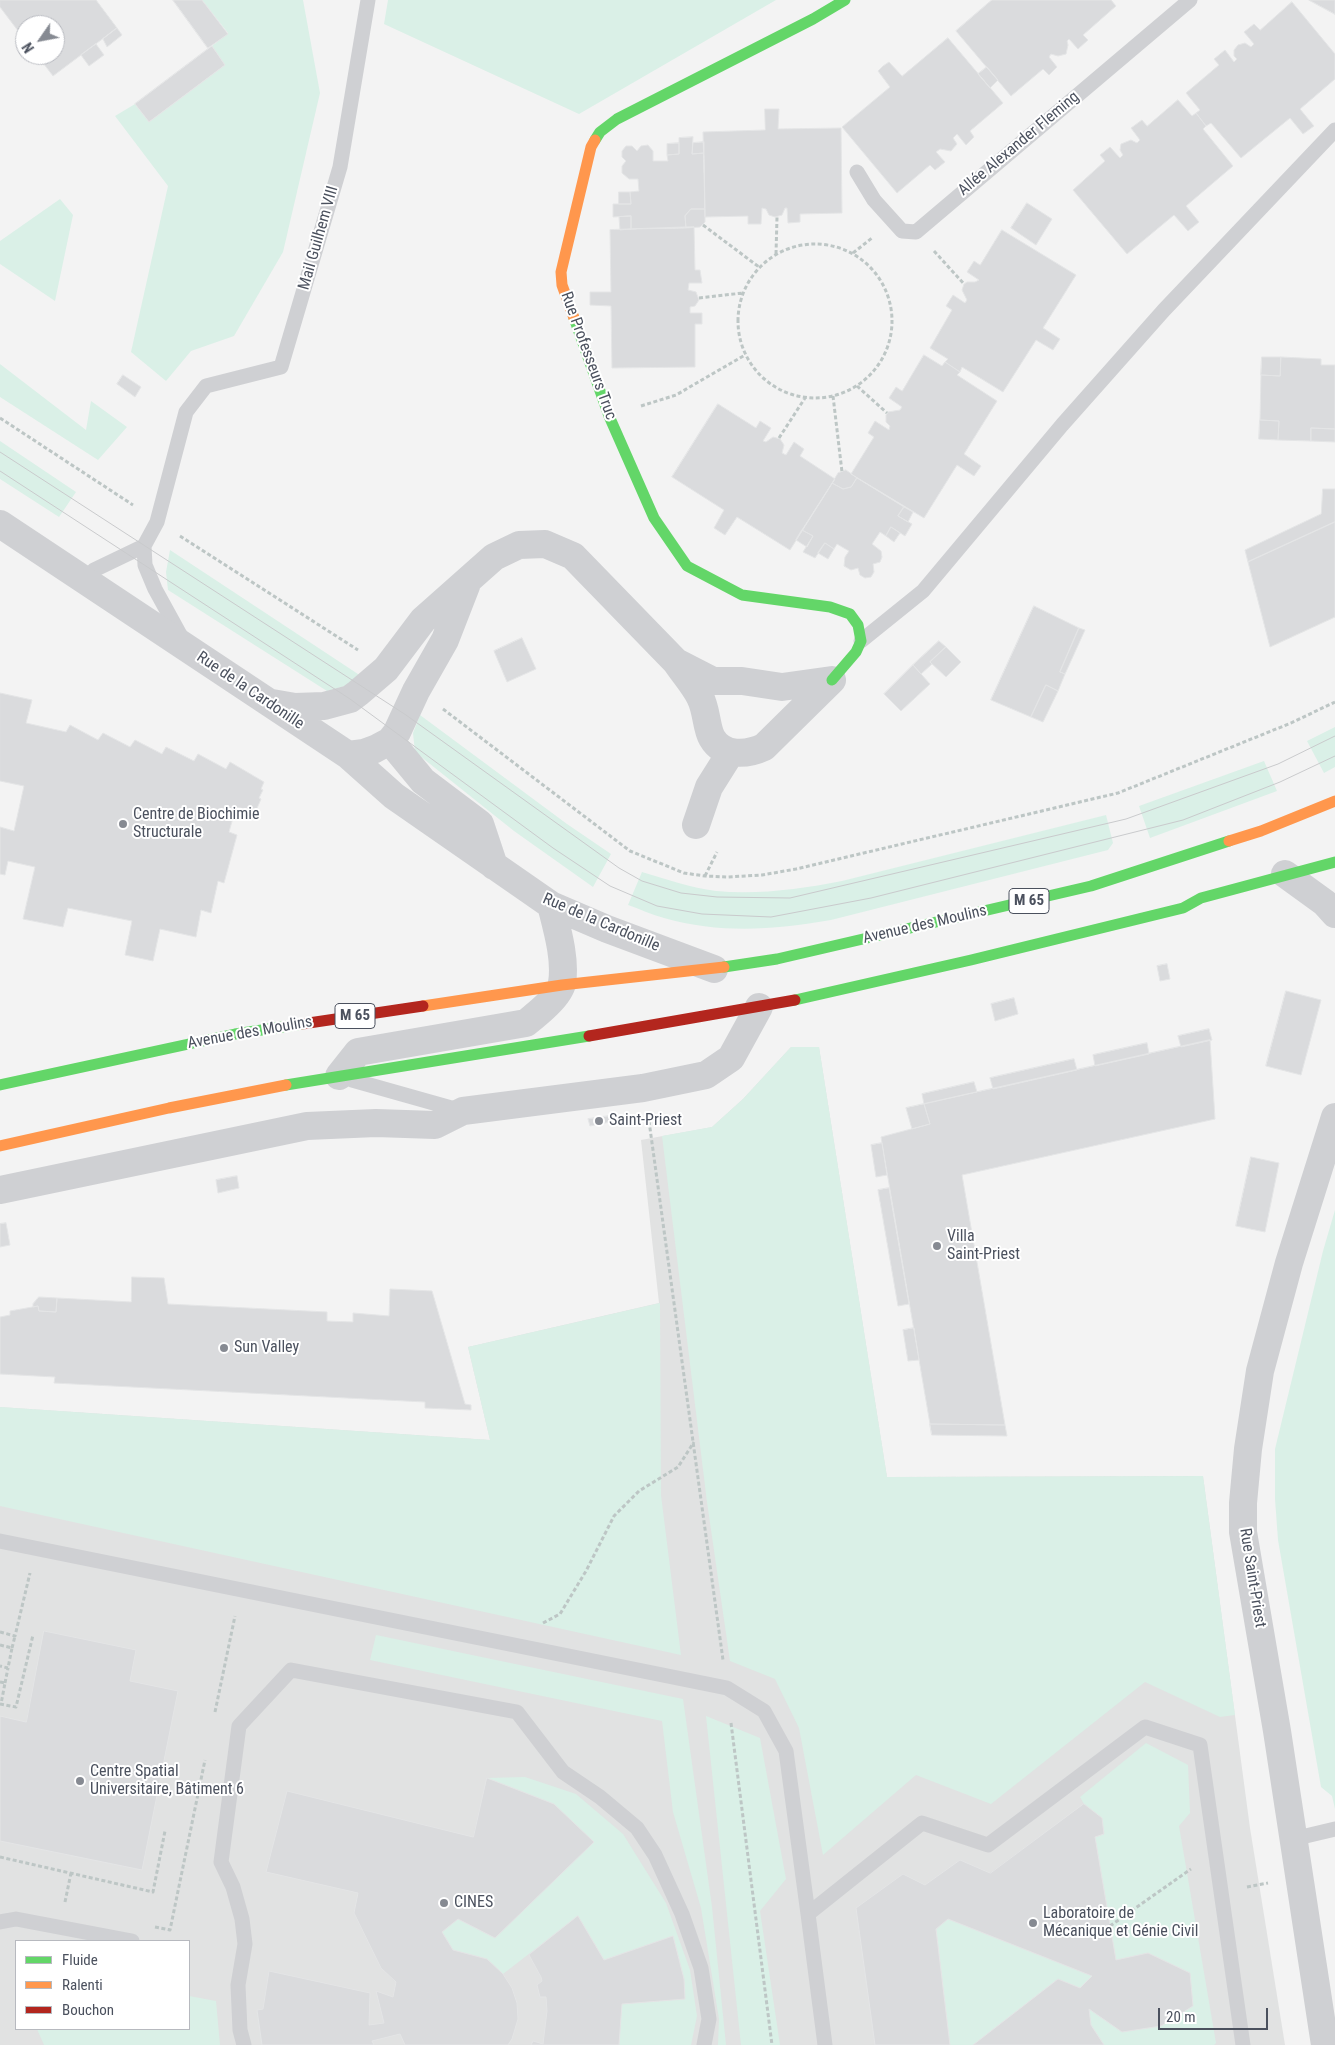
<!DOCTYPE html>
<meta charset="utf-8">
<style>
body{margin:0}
#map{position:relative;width:1335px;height:2045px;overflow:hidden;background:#f3f3f3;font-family:"Roboto Condensed",sans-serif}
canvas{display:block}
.legend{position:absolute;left:15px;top:1940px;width:175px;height:90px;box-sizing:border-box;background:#fff;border:1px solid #b7b9bf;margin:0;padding:6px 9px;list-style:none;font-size:15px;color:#4b515e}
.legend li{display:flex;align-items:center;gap:10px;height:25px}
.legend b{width:25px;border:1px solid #b7b9bf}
.north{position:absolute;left:15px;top:15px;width:50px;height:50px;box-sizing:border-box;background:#fff;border:1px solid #b7b9bf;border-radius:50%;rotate:237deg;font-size:14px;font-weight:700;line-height:20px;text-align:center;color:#4b515e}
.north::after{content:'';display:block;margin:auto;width:18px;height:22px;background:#868a92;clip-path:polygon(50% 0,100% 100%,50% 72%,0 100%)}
.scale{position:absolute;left:1158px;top:2008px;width:110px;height:22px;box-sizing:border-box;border:2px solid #4b515e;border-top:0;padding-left:6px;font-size:15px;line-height:18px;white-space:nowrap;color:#4b515e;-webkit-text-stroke:4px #fff;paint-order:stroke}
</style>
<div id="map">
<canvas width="1335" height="2045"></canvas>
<ul class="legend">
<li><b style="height:6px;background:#63d668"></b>Fluide</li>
<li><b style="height:6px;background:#ff974d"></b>Ralenti</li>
<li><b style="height:6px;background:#b3261e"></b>Bouchon</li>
</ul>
<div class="north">N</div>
<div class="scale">20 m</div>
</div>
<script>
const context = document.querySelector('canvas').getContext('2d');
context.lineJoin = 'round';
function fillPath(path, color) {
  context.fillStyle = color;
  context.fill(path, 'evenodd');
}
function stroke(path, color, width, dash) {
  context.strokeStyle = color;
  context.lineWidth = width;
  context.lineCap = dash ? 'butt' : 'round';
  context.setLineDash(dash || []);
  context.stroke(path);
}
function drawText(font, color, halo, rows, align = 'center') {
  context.font = font + ' "Roboto Condensed",sans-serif';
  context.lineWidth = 4;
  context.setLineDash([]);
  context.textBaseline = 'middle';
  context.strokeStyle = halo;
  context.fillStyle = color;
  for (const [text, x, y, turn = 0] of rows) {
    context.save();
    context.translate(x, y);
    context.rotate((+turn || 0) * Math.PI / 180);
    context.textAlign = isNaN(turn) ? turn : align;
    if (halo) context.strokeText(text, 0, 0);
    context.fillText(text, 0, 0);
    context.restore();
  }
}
const education = new Path2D(`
 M791,1047H819L887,1477L1203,1476L1250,1828L1285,2045H0V1407L490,1440L468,1347L659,1303L641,1140L712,1127L743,1099ZM16,1941H189V2029H16Z`);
const green = new Path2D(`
 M202,0H303L320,93L283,252L234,336L191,351L166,381L131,352L168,186L115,116L135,104L149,122L225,65L212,46L228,33Z
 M388,0H776L579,114L384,24Z
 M60,199L73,215L55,301L0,264V241Z
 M0,364L86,430L91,401L127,427L98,460L0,397Z
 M0,441L76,492L59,517L0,479Z
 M170,550L361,676L349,685L327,691L168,590L166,572Z
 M420,715L567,824L611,854L593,887L514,831L415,752L413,733Z
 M1335,727V767L1324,773L1307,741Z
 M1264,761L1277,791L1150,838L1139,806Z
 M1106,815L1113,843L1108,850L831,920C774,930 721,934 664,918C652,915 640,909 628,905L642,872C666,879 691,888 716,891C758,895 801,889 842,881Z
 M791,1047H819L887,1477L1203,1476L1235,1715L1220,1717L1145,1682L991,1804L916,1775L823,1855L799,1728L775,1679L730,1661L707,1502L662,1136L712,1127L743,1099Z
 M1335,1210V1809L1332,1796L1321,1787L1278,1540L1275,1499V1449L1323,1251Z
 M660,1303L661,1495L681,1655L0,1506V1407L490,1440L468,1347Z
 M376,1635L683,1699L712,1907L726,2045H718L719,2019L701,1908L673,1812L662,1721L370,1660Z
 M706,1716L760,1738L786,1879L760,1911L780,2045H741Z
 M1146,1743L1188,1765L1190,1813L1179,1826L1216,2043L1214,2045H1104L1091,2025L1089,2009L1122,2032L1161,2026L1193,2005L1190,1973L1148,1953L1116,1960L1095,1837L1104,1834L1102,1818L1084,1804L1080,1797Z
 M525,1777L576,1794L623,1834L666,1903L690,1970L697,2016L691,2045H619L622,2004L685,1999L684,1979L673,1936L604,1960L578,1916L503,1974L487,1959L453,1950L442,1932L458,1919L495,1938L593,1842L487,1778Z
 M948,1919L1092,1976L1080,1988L1058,1979L973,2045H950L936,1929Z
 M189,1996L216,2001L220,2045H44L37,2029H189Z`);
const building = new Path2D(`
 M0,0H96L117,28L53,76L37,55H55V25H25V40L0,7Z
 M173,0H202L228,34L208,48Z
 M992,0H1111L1116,6L1083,35L1088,40L1078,49L1069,39L1067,41L1068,45L1066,54L1058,56L1051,54L1049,57L1057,67L1049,75L1043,69L1011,96L956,31Z
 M1309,0H1335V14Z
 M1292,2L1335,54V79L1300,109L1314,126L1303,134L1290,118L1241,158L1211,123L1206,126L1196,113L1200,110L1186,93L1219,65L1214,59L1225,50L1234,62L1237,59L1234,56V50L1238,45L1245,43L1251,47L1254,44L1244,32L1254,24L1260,30Z
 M117,28L122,35L107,47L103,39Z
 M948,38L1003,103L970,131L974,137L966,145L957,134L953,138L957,144L951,151L940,149L936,152L945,162L935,170L930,165L897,193L842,127L890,87L878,71L883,66L889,62L902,76Z
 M96,44L104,55L89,66L81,55Z
 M212,46L225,65L149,122L135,104Z
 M987,67L998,80L990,88L978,74Z
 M1178,100L1192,116L1196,113L1206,126L1203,129L1233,166L1186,206L1199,222L1188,231L1174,215L1127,254L1073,190L1105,161L1100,155L1110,147L1120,158L1123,155L1120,150L1121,144L1131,140L1137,143L1140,140L1131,128L1142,120L1147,126Z
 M765,109H779L778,129L841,128L842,213L800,214V222L788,223L787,208H785L782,215L775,217L769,215L766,209L762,208L761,224H748V216L705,217L703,132L765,130Z
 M693,137L692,154L704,153L705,209H691L685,216L686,228L631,229V216L613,217V204H631L630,192L639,191L638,179H629L622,173V166L626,161L622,157V151L626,146H632L637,151L641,146L648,145L653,151V161H668L667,155L679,154V138Z
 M704,142V153L692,154L693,143Z
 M679,143V154L667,155V144Z
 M619,192H630L631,204H619Z
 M1027,203L1052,219L1036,245L1011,228Z
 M691,209H705V222L700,227L686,228L685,216Z
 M631,216V229L620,230L619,217Z
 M694,227L695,270H700L702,283H689L688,290L696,292L699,300L695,306L690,307V313H702V324H695V367L612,368L611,306L590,305V292H611L610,230Z
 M1002,230L1076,275L1043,328L1060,339L1053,350L1036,340L1003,392L962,367L960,372L945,362L948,359L930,348L952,310L946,306L953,295L965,303L967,300L962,290L964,284L967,282H975L979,280L967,272L974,261L980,265Z
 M924,355L942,366L945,362L960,372L957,375L997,401L964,454L981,466L974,476L957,465L924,518L851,474L874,437L868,433L875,421L889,430L890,426L886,422V415L888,412L900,410L902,407L889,398L896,387L902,391Z
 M1262,357H1281L1280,376L1261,375Z
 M1281,357L1321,359V365H1335V429L1311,428V441L1278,440L1279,421L1260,420L1261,375L1280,376Z
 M123,375L141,387L135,397L117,384Z
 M718,404L756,428L760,421L771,428L763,441L766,442L773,437L780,439L784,445L782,453L786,455L794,442L804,449L800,456L835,479L790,550L737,517L725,535L714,528L724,510L672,477Z
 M1260,420L1279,421L1278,440L1259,439Z
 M1311,428L1335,429V442L1311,441Z
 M846,470L857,478L851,487L843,489L832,483L838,473Z
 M857,478L904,507L898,516L912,524L905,536L891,527L886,536L880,532L872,544L881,551L882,557L880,562L873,564L874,572L871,577L865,578L860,575L858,568L851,570L844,566L845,557L849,551L837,544L834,549L825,543L815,558L803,552L813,536L802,530L832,483L843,489L851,487Z
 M1323,489H1335V522L1248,562L1245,550L1321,514Z
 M904,507L913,512L908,522L898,516Z
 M1335,522V617L1270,647L1248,562Z
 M891,527L900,533L894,542L886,536Z
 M802,530L813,536L807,547L796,540Z
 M825,543L834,549L828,559L818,553Z
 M1034,606L1079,628L1060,672L1065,674L1058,691L1046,685L1031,717L991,700Z
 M1079,628L1085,630L1065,674L1060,672Z
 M522,638L536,669L507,682L494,651Z
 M939,641L946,647L930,662L932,664L921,674L913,665Z
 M946,647L961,662L946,677L930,662Z
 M913,665L930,684L901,711L884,694Z
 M1046,685L1058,691L1043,722L1031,717Z
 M0,693L32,700L26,723L66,732L70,725L98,740L103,733L130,747L135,740L162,754L166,747L194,761L198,754L226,769L230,762L264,782L261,789L263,790L259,798L261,799L252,820L243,817L245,809L236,807L229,832L237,835L224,883L218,881L211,913L201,910L196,937L160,929L153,961L125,955L132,921L68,908L63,927L23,919L35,867L8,861L5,875L0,874V827L14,831L24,786L0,781Z
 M1167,964L1170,979L1160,981L1157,966Z
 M1286,991L1321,1000L1301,1075L1266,1066Z
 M1014,998L1018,1014L995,1021L991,1004Z
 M1209,1029L1212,1040L1181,1047L1178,1036Z
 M1210,1040L1215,1119L962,1175L1005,1425L930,1424L881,1137L930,1124L924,1104Z
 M1147,1043L1149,1054L1095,1066L1093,1055Z
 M1074,1059L1077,1070L993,1089L990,1078Z
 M974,1082L977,1092L924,1104L922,1094Z
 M924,1104L930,1124L912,1129L906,1108Z
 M609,1116L610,1122L590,1126L588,1119Z
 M882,1143L887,1175L876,1177L871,1145Z
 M1251,1157L1279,1163L1265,1232L1236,1226Z
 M237,1176L239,1188L218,1193L216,1180Z
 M889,1188L909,1304L898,1306L878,1190Z
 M6,1223L10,1245L0,1247V1224Z
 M132,1277L164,1278L168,1304L327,1312V1321L353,1322V1313L389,1316L390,1289L432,1291L465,1404L471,1405V1410L425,1408V1402L54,1383L55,1377L0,1374V1317L10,1315V1311L38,1306L39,1311L56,1312L57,1298L131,1302Z
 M39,1297L57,1298L56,1312L39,1311L38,1306L33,1307V1304Z
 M914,1328L919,1360L908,1361L903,1330Z
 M930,1424L1005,1425L1007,1436L932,1435Z
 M44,1631L136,1650L130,1681L178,1691L142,1870L0,1841V1716L26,1722Z
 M487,1778L554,1804L594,1842L495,1938L458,1919L442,1932L453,1950L487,1959L503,1974L512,1988L517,2003L518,2019L512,2039L508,2045H405L400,2034L372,2041L374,2045H262L257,2010L263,2009L269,1971L370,1993L369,2025L384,2023L376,1991L393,1997L396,1982L381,1968L354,1913L358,1893L266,1872L287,1791L473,1837Z
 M1084,1804L1102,1818L1104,1834L1095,1837L1116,1960L1148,1953L1190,1973L1193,2006L1161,2026L1122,2032L1089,2009L1091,2025L1104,2045H973L1058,1979L1080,1988L1092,1976L948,1919L936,1929L950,2045H875L856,1908L903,1874L925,1885L960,1860L990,1873Z
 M578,1916L604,1960L673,1936L684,1979L685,1999L622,2004L619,2045H531L533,2041L543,2044L547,2011L546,1997H540L537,1985L542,1981L541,1977L529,1955Z`);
const path = new Path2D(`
 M703,225L759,267
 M738 321a77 77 0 1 1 154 0a77 77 0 1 1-154 0Z
 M934,251L964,284
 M853,253L872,238
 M776,254L777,217
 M699,298L743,293
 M857,386L887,413
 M833,396L842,472
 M641,406L676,395L745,355
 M0,418L133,505
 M779,438L805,398
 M180,536L358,650
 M443,709L630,851L684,873L705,876L728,877L762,875L796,869L1118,793L1291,723L1335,702
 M705,876L717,852
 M649,1121L723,1660
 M543,1623L560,1614L586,1571L614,1516L639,1491L678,1467L694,1442
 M0,1632L15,1636L30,1573
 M0,1645L12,1648L8,1668L0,1666
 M12,1648L15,1636
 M0,1682L5,1683L1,1704
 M5,1683L8,1668
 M0,1704L16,1707L33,1635
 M215,1712L235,1616
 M731,1723L772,2045
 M0,1857L153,1892L165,1831
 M1247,1887L1268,1883
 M65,1902L71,1873
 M1110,1926L1191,1869
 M155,1927L170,1930L205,1760`);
const lane = new Path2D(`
 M857,172L874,200L902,231L916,232L1190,0
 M144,546L145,565L155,589L183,640
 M85,580L94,570L144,546L157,522L186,412L206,386L281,367L340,167L368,0
 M861,641L923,591L1062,425L1164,310L1335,130
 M352,1080L462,1111
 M0,1541L727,1688L764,1711L786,1751L808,1914
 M1293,1839L1335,1829
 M0,1922L16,1919L132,1941
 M244,2045L240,2030L238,1985L245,1944L242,1919L233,1887L221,1862L239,1726L291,1670L517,1712L563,1772L600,1797L637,1828L655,1855L682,1914L701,1968L709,2019L704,2045
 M825,2045L808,1914L922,1823L988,1845L1145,1727L1200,1745L1243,2045`);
const street = new Path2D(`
 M0,524L348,755L394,796L551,905L607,929L714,969
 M676,662L713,681H742L782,687L832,680L764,747C747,755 723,757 712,738C706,728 707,710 700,697C694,685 684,674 676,662Z
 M272,703L295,707L324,706L350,699L358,693L386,669L423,620L494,557L519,545L545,544L573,556L676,662
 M390,741L423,781L480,824L494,866
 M348,755L364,753L375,749L390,741L397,732L416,691L445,640L466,586
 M696,825L709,787L731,752
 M1285,874L1325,903L1335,914
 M339,1076L358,1052L526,1023C536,1015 560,996 562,983C566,959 557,929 551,905
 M0,1190L307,1126L376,1123L435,1125L463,1111L643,1088L706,1075L731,1058L759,1007
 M1325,2045L1277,1731L1243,1532V1503L1248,1449L1260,1371L1289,1263L1335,1117`);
const fast = new Path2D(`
 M595,140L600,132L617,119L813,19L845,0
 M574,318L609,416L654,518L687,566L742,595L830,607L850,614L858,625L861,641L856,652L832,680
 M724,967L777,959L1091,886L1229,841
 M795,1000L971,960L1183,908L1201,898L1335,862
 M0,1085L235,1034L302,1024
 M286,1085L589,1036`);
const slow = new Path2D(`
 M574,318L562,285L561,272L591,147L595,140
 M1229,841L1261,831L1335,801
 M423,1006L562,985L724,967
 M0,1146L169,1108L286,1085`);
const jam = new Path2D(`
 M302,1024L423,1006
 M589,1036L795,1000`);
const tram = new Path2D(`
 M0,452L406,715L619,868L642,881L681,893L717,897L790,898L1126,819L1278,764L1335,736
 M0,471L350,699L553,848L610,886L657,906L702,914L771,917L871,898L1183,820L1280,782L1335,756`);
const markers = [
 [123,824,5,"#868a92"],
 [599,1121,5,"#868a92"],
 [937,1246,5,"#868a92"],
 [224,1348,5,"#868a92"],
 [80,1781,5,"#868a92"],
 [444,1903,5,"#868a92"],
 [1033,1923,5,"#868a92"]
];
const shields = [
 [1029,901,40],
 [355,1016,40]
];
const shieldNames = [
 ["M 65",1029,901],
 ["M 65",355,1016]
];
const streetNames = [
 ["Allée Alexander Fleming",1019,144,-40],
 ["Mail Guilhem VIII",319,238,-74],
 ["Rue Professeurs Truc",588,356,70],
 ["Rue de la Cardonille",250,691,34],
 ["Rue de la Cardonille",601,923,23],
 ["Avenue des Moulins",925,925,-13],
 ["Avenue des Moulins",250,1033,-10],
 ["Rue Saint-Priest",1252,1578,81]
];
const poiNames = [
 ["Centre de Biochimie",133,815],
 ["Structurale",133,833],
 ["Saint-Priest",609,1121],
 ["Villa",947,1237],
 ["Saint-Priest",947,1255],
 ["Sun Valley",234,1348],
 ["Centre Spatial",90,1772],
 ["Universitaire, Bâtiment 6",90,1790],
 ["CINES",454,1903],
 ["Laboratoire de",1043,1914],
 ["Mécanique et Génie Civil",1043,1932]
];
fillPath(education, '#e1e2e2');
fillPath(green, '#daf0e7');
fillPath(building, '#dadbdd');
stroke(building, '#e4e5e6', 1);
stroke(path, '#bdc6c5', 3, [4, 2.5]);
stroke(lane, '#cfd0d3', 15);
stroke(street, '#cfd0d3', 28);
stroke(fast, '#63d668', 11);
stroke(slow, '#ff974d', 11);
stroke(jam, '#b3261e', 11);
stroke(tram, '#c9cacc', 1);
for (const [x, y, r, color] of markers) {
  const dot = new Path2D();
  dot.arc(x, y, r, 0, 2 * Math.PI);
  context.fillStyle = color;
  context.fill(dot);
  stroke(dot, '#fff', 2);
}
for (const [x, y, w] of shields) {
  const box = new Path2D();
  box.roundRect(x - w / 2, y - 12.5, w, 25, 4);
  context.fillStyle = '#fff';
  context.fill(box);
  stroke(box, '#4b515e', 1);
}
drawText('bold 15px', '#4b515e', null, shieldNames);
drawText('16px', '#4b515e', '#fff', streetNames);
drawText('16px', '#4b515e', '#fff', poiNames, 'left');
</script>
